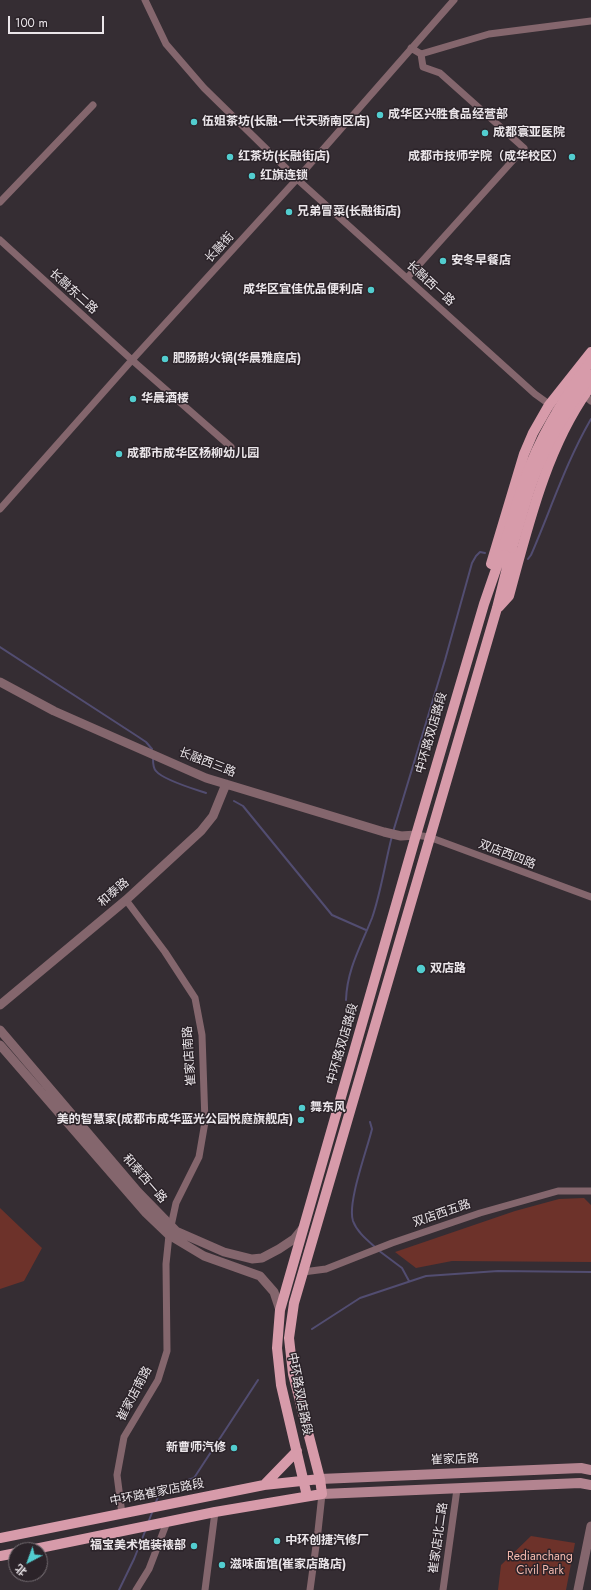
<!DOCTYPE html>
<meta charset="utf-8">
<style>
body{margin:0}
#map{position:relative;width:591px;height:1590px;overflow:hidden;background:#352d33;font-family:Jost,"Noto Sans SC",sans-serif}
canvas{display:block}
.north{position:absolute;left:8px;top:1542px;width:40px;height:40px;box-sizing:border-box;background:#2b2329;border:1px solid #787176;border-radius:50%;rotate:221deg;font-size:11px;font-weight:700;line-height:16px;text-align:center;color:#ebe6ea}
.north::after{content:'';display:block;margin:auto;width:14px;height:18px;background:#52cdcf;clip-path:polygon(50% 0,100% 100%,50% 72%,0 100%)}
.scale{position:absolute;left:8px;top:16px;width:96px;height:18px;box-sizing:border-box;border:2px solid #ebe6ea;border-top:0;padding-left:5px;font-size:12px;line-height:14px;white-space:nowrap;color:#ebe6ea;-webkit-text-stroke:3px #2b2329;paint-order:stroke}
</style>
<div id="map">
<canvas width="591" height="1590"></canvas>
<div class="north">北</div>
<div class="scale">100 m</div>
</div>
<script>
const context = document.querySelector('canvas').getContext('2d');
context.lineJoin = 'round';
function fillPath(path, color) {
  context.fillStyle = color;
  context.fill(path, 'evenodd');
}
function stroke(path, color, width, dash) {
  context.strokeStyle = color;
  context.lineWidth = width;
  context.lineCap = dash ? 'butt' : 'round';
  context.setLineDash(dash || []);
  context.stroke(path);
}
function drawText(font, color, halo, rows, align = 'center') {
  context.font = font + ' Jost,"Noto Sans SC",sans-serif';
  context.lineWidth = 3;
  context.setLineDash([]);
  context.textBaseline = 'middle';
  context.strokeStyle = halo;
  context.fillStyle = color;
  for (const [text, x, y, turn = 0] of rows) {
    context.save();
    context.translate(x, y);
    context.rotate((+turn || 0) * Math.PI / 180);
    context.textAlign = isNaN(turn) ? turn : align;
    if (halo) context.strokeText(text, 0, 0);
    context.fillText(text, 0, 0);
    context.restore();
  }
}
const green = new Path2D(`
 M584,1198L591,1205V1262L452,1261L416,1268L395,1252L515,1211L559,1199Z
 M0,1208L42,1248L24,1281L0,1289Z
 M531,1536L575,1543L566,1590H498L501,1565Z`);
const stream = new Path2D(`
 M528,559L531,555C551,509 566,462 591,419
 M0,647L137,736L146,742L152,749
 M153,759C153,763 153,768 156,771C163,780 194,789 206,793
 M234,801L243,806L332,915L366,930
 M393,832L445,660L472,563L476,556L480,552L485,553
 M346,1000C347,969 361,946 372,918C381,892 385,863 392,836
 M370,1122L372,1129C367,1150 347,1203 353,1221C357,1232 367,1240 375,1247
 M378,1250L402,1268L409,1281
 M312,1329L360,1298L426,1276L498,1271L591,1272
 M156,1502L161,1489L194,1478L258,1380
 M148,1523L153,1510
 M119,1590L134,1559L146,1529`);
const minor = new Path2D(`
 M145,0L166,44L204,88L297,179L535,394L553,407
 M411,48L421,54L489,34L591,21
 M0,202L93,105
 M0,240L132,360L231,447
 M407,278L524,148L440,73L423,67L421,54
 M584,395L591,401
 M0,509L132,360L297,179L454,0
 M416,835L429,837L591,897
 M126,900L165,952L195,998L202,1035L205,1122L199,1157L176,1203L171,1226
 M303,1272L326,1269L392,1243L480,1213L558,1191H591
 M122,1514L117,1475L124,1437L158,1380L167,1351L166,1264L169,1235
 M136,1590L149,1569L167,1522
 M205,1590L215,1512
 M310,1590L318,1531L322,1494
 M443,1590L457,1489`);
const tertiary = new Path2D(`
 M0,682L54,711L206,778L384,832L401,836L416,835
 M0,1005L126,900L201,831L213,816L226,784
 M0,1030L138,1192L176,1231L224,1252L252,1259L262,1258L279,1249L294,1239L303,1228
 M0,1045L146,1213L169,1235L204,1256L260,1276L274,1292L280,1310
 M578,1590L591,1526`);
const secondary = new Path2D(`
 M320,1479L581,1468L591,1470
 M322,1494L580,1483L591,1485`);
const primary = new Path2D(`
 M491,564L524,454L533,433L549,405L591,352
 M499,607L509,596C528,526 547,445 591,386
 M264,1485L297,1451
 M307,1496L281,1385L277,1348L280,1310L416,835L484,604L504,546
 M0,1538L264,1485L320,1479
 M30,1550L215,1512L322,1494L320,1479L293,1374L289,1338L294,1303L497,608L512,548
 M0,1556L16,1553`);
const primaryBridge = new Path2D(`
 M504,546C511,524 517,501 525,479C540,436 564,397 591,361
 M512,548C519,526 525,502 533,480C546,443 568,408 591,375`);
const markers = [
 [380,115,4,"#52cdcf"],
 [194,122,4,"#52cdcf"],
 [485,133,4,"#52cdcf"],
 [230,157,4,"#52cdcf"],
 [572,157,4,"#52cdcf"],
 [252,176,4,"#52cdcf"],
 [289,212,4,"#52cdcf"],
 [443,261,4,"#52cdcf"],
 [371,290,4,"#52cdcf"],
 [165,359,4,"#52cdcf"],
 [133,399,4,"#52cdcf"],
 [119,454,4,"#52cdcf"],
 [421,969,5,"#52cdcf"],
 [302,1108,4,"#52cdcf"],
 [301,1120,4,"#52cdcf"],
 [234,1448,4,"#52cdcf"],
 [277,1541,4,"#52cdcf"],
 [194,1546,4,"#52cdcf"],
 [222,1565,4,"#52cdcf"]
];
const poiNames = [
 ["成华区兴胜食品经营部",388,115],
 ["伍姐茶坊(长融·一代天骄南区店)",202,122],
 ["成都寰亚医院",493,133],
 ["红茶坊(长融街店)",238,157],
 ["成都市技师学院（成华校区）",564,157,"right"],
 ["红旗连锁",260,176],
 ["兄弟冒菜(长融街店)",297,212],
 ["安冬早餐店",451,261],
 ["成华区宜佳优品便利店",363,290,"right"],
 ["肥肠鹅火锅(华晨雅庭店)",173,359],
 ["华晨酒楼",141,399],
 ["成都市成华区杨柳幼儿园",127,454],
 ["双店路",430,969],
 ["舞东风",310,1108],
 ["美的智慧家(成都市成华蓝光公园悦庭旗舰店)",293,1120,"right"],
 ["新曹师汽修",226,1448,"right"],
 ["中环创捷汽修厂",285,1541],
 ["福宝美术馆装裱部",186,1546,"right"],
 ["滋味面馆(崔家店路店)",230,1565]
];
const streetNames = [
 ["长融街",220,248,-48],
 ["长融西一路",430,284,42],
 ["长融东二路",73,292,42],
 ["中环路双店路段",432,733,-74],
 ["长融西三路",207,763,21],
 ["双店西四路",507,855,21],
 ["和泰路",114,893,-41],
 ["中环路双店路段",343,1044,-74],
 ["崔家店南路",190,1056,-94],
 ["和泰西一路",144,1179,49],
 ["双店西五路",442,1214,-19],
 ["崔家店南路",135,1394,-62],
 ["中环路双店路段",299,1394,79],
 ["崔家店路",455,1460,-2],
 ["中环路崔家店路段",157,1493,-11],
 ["崔家店北二路",439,1538,-82]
];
const parkNames = [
 ["Redianchang",540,1557],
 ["Civil Park",540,1571]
];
fillPath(green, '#6d322a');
stroke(stream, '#524d71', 2);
stroke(minor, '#84666d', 7);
stroke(tertiary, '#84666d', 9);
stroke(secondary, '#b38490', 10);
stroke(primary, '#d79baa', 10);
stroke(primaryBridge, '#d79baa', 10);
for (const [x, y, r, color] of markers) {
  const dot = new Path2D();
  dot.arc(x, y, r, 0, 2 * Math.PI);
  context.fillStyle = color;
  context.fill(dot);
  stroke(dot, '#2b2329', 1.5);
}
drawText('bold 12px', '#ebe6ea', '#2b2329', poiNames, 'left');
drawText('12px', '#ebe6ea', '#2b2329', streetNames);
drawText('12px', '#f3b8ad', '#2b2329', parkNames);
</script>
